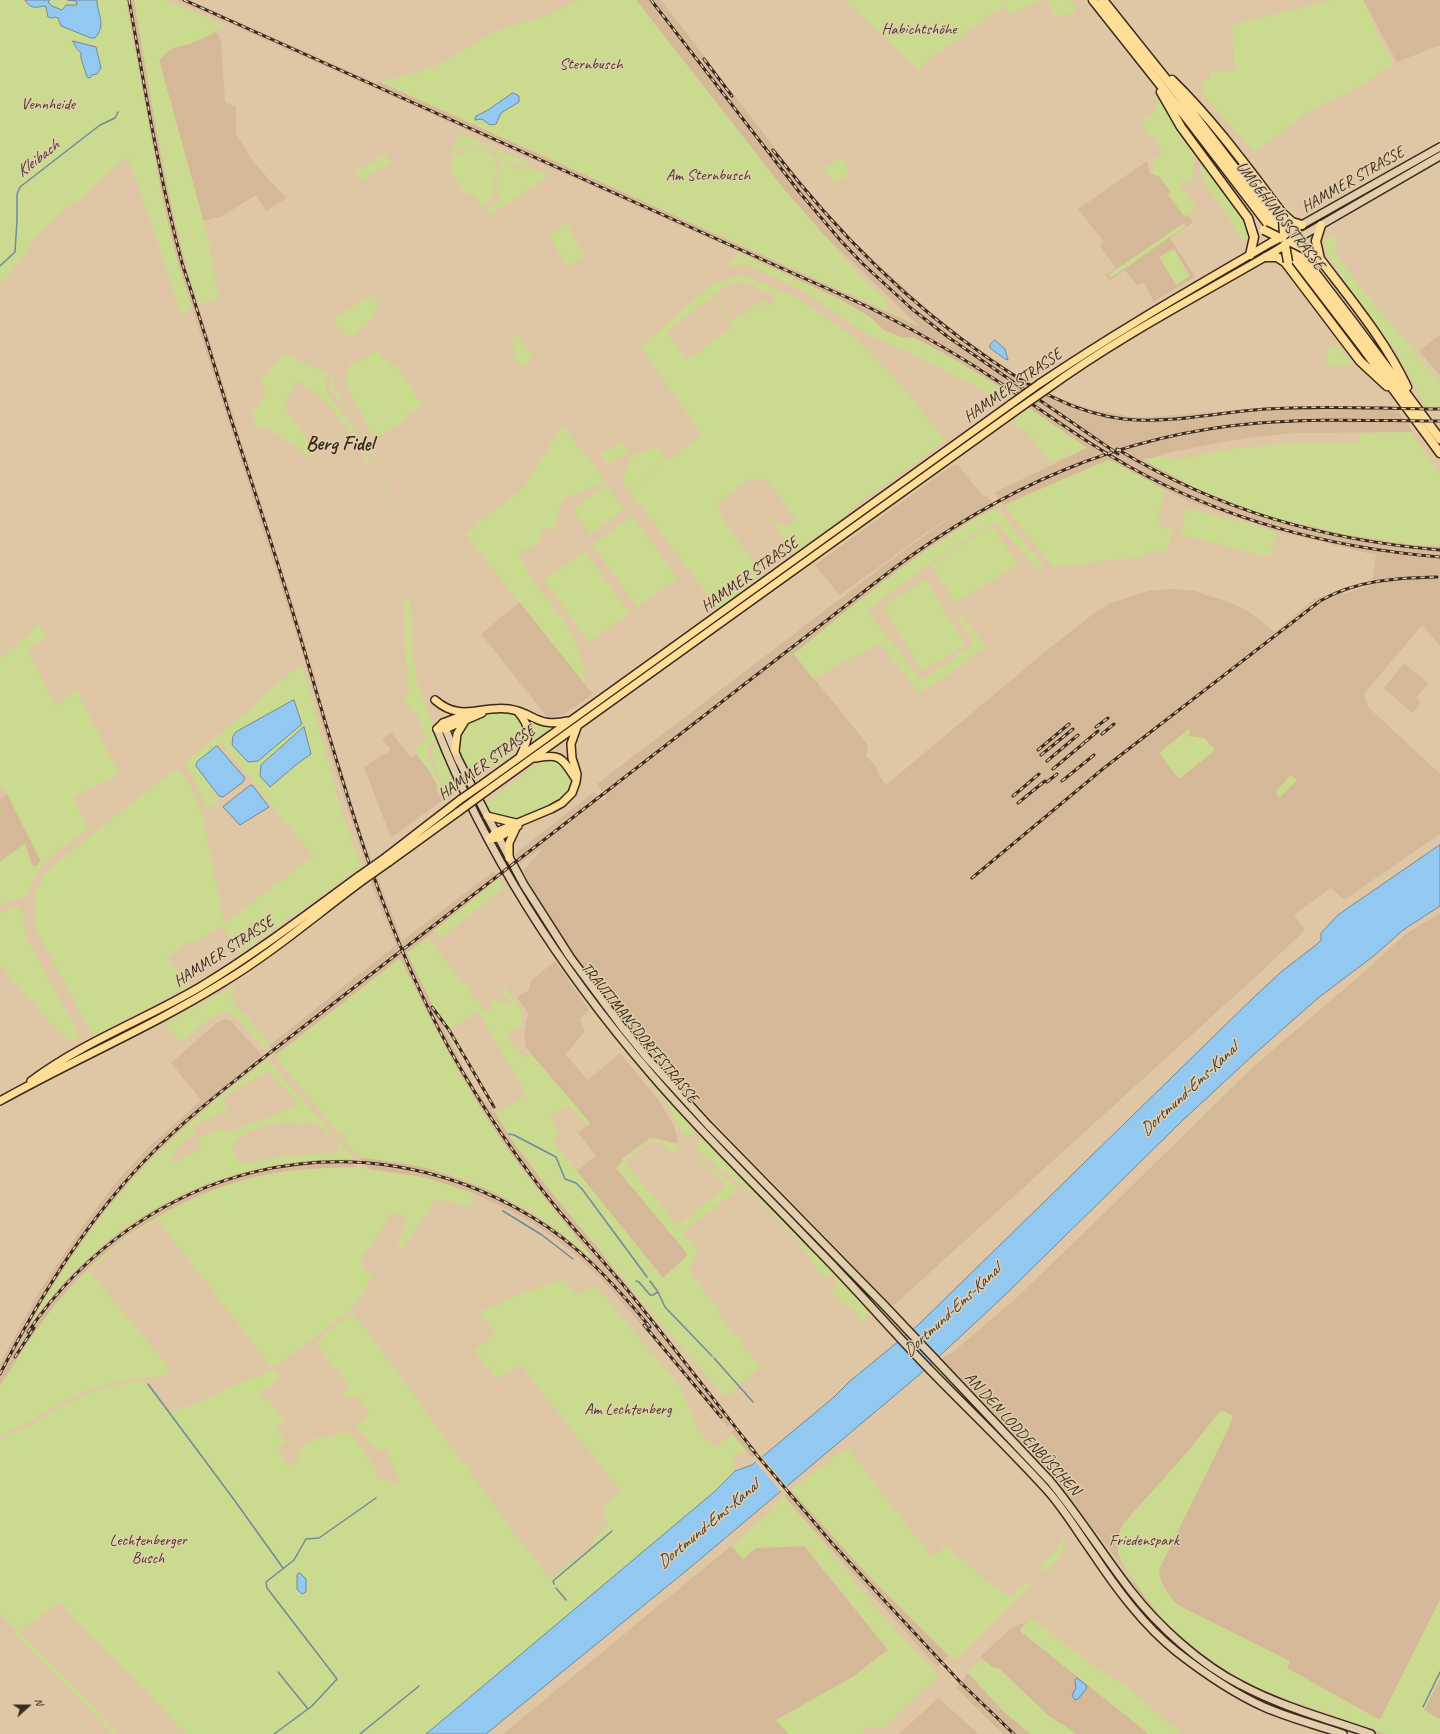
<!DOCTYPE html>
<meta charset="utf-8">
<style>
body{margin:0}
#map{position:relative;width:1440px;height:1734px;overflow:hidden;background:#dfc6a4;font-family:Caveat,sans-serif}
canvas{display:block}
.north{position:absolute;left:8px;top:1686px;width:40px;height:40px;-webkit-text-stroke:3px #e2ceac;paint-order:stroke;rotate:69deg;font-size:11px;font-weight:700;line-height:16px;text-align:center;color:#3b2a1e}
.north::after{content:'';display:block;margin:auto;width:14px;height:18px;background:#3b2a1e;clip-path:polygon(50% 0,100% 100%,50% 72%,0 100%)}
</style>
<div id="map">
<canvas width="1440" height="1734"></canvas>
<div class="north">N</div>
</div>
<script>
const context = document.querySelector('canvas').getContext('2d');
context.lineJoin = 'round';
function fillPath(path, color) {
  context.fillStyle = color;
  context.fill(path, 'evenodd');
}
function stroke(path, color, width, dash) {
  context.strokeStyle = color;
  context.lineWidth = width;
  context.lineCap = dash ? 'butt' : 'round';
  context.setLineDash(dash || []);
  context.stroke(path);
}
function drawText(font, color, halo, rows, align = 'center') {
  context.font = font + ' Caveat,sans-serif';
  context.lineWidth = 3;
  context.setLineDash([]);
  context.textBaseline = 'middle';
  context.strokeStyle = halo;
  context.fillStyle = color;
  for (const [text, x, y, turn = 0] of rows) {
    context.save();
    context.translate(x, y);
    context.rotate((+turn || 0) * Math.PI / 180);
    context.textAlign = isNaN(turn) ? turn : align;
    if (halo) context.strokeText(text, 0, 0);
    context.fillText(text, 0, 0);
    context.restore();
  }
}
const built = new Path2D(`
 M126,0H134L172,209L185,264L300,626L331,735L365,844L402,941L494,871L498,879L407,953L465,1071L479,1094L496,1114L511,1139L545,1184L600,1251L734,1423L728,1427L603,1280L570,1250L538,1226L509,1210L473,1193L423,1177L369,1169L359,1157L425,1167L486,1188L534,1215L556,1229L590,1257L591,1256L522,1169L487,1119L450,1057L400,959L275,1056L270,1045L396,945L374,891L364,859L332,759L305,662L177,260L163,202Z
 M177,0H190L376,83L380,82L920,327L813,224L783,188L636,0H661L798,178L828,213L855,242L919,302L967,341L1029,383L1053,396L1091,409L1132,417H1150L1273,407L1395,406L1413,432L1296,433L1246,438L1170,452L1144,460L1204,492L1271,517L1344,534L1413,545L1440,546V646L1422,625L1364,694L1368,707L1440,774V834L1344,900L1331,888L1294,915L1305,930L1263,970L893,1306L687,1094L630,1029L585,971L541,905L523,871L543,848L520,863L515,854L594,792L602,801L607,797L597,784L911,545L963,509L924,534L840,595L815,565L953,465H958L983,496L986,495L996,507L970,521L925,550L794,654L868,745L866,756L876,766L879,775L886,785L1052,646L1097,611L1111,603L1149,591L1172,589L1194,591L1234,604L1249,612L1275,632L1315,598L1334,594L1347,593L1372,585L1376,555L1277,531L1188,501L1108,460L1004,505L994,493L1087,448L1029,408L1008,392L945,354L913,337L904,338L885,331L870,317L841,300L739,252Z
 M1363,0H1440V45L1397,62Z
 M215,32L219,35L221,43L225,102L236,107V134L254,163L286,198L266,211L256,195L222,216L203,221L159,60L174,46L187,45Z
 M1147,161L1150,174L1159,176L1171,192L1168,195L1185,217L1188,215L1193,222L1170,238L1195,277L1154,301L1143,282L1137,285L1125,270L1110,280L1106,275L1116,268L1100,246L1104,242L1078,209Z
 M1440,335V375L1419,351Z
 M520,602L593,694L563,715L548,718L481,634Z
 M1404,663L1428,683L1416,698L1421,703L1412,713L1384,688Z
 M391,732L411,758L416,754L432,775L431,776L438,787L436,789L443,800L391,838L364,767L391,750L382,739Z
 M8,794L41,861L35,867L31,863L25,844L0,862V799Z
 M1440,913V1734H1375L1276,1699L1242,1682L1215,1666L1181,1640L1142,1601L1130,1576L1055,1479L941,1359L952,1353L1014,1300L1092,1225L1253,1067L1371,966L1403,936Z
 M555,961L589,1010L580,1019L585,1032L565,1054L588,1080L620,1053L660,1102L674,1126L678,1144L655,1138L649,1139L622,1159L623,1161L616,1168L686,1252L687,1256L663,1278L576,1172L596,1156L578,1133L590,1123L526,1048L524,1034L528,1013L517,997L529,990L531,981Z
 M225,1019L230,1020L266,1060L218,1097L146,1164L104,1213L82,1242L130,1222L192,1189L222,1178L266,1167L303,1161L346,1159L355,1167L286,1171L237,1182L206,1193L178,1206L130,1233L98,1259L78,1278L53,1307L0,1387V1364L39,1292L82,1227L117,1181L149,1147L201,1100L171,1063L219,1021Z
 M737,1427L759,1453L752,1458L731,1432Z
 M791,1490L868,1575L949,1656L937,1667L784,1496Z
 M731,1546L743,1559L756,1548L804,1546L888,1650L851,1678L776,1720L789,1734H503Z
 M1028,1621L1022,1627L1149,1734H1076L1049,1716L998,1668H994L980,1657L1010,1629Z
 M968,1673L1005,1713L1031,1734H1004L994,1725L956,1688Z
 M938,1698L941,1700L978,1734H899Z`);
const green = new Path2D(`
 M0,0H25C31,9 34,9 44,6L48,11L47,14L58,18L60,22L70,30L78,31L91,38L98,34C104,18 97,14 97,0H126L163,202L177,260L192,307L181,315L152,225L128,158H124L81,199L66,208L35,237L26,252L0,285ZM77,41L84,45H94L101,64L91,76L87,77L81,58V53L75,46Z
 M50,0L74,1L77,3V5H66L62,10L52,6L48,1Z
 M134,0H167L225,26C216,31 207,37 197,41C178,49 174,43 159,60L211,248L209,249L215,275L214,276L220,297L199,305C166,206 152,102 134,0Z
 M577,0H636L783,188L862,278L887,300L889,310L917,325L380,82L421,71L437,65L454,56L494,32L545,16ZM514,93L519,96V102L501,113L497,122L488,124L481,119L483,112Z
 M845,0H1042L1010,14L1003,6L929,59L919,70Z
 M1046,0H1071L1077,11L1057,18Z
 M1330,0H1363L1371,16L1377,33L1394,64L1338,99L1336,97L1303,115L1255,152L1204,96L1201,81L1210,79V72L1235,70L1232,25Z
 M1161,100L1182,138L1181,141L1187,140L1192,144C1194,155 1197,176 1188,184L1183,180L1180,186L1197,208L1185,217L1168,195L1171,192L1159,176L1154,175L1152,161L1163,152L1141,122L1157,111L1154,104Z
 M460,133L533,165L501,163L495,152C490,150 473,144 469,145C462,148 459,153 451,154Z
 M470,147C488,151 498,153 498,174L493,179C495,191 492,201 483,208L474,195L464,193L452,173L451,156L459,155Z
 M385,154L390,163L360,181L355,172Z
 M844,159L849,175L836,183L824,168L836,161Z
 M1201,162L1248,228L1251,237L1243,241L1217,200L1205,185L1200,169Z
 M499,164L516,166L518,170C528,164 540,171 549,176L490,215L485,211L499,199L496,180L500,176Z
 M568,223L572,230L570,231L585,255L567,266L558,252L549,235Z
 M1184,223L1186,226L1111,278L1108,275Z
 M1334,235L1336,236V250L1340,260L1359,286L1440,382V406L1426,407L1397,353L1348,287L1324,248V241Z
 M1174,249L1190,276L1176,285L1159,257Z
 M739,252L841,300L870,317L885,331L904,338L913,337L945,354L1008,392L1000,399L919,357L866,334L804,291L746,264L726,267Z
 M739,276L753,279L798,298L858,340L899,382L945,441L852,508L847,515L794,553L770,518L772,517L777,523L786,528L796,519L769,482L750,477L716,504L723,513L720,516L763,574L718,609L629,490L702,435L641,347L706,289L712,284ZM745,282L771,294L776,300L767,306L763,300L732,321L713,296L730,284ZM712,297L733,326L687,360L666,331Z
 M370,296H373L378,304L374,317L352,338H348L332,320Z
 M517,336L531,352L530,362L525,366L517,363C516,354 512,346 511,337Z
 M1337,344L1352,365H1326L1327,351Z
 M378,350L383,358L385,357L391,365L396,364L423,406L408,415L407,419L384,434L373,435L345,383L350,363L354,361L356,364Z
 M285,354C299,359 314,371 327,372L325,382L327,393L348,420L361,443L369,461L368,466C352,432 332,402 300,382L296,381L285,404V408L317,452L313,458L266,428H256L252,411L258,407L267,390L260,381L279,359Z
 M334,370L332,378L333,386L363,431L377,464L393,508L391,507L376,464L362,432L351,414L331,390L330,379Z
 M1029,408L1087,448L1051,462L1025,430L1012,423Z
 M563,426L606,482L562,499L555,528L541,530L540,542L519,552V557L525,563L527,573L562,618L574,638L585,673L584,681L593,694L465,534L475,527L477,523L507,502L523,488L556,435Z
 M1411,432L1440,474V546L1413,545L1344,534L1271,517L1204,492L1143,460L1166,456L1180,459L1235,448L1289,444H1359V433Z
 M621,442L628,452L608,465L601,455Z
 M656,444L667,461L627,491C620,476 626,467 634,454L648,451Z
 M1108,460L1114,462L1165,490L1157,522L1161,527L1172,530L1168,552L1153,551L1139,557L1053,567L1004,505Z
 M605,485L624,509L591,534L573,510Z
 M996,507L1045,568H1036L997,523H994C949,548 907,579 867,611L921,680L939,669L971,645V638L956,615L958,612L986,646L951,672L920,693L880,644L845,661L813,679L794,654C858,601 922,547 996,507Z
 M1187,508L1277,531L1271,555H1260L1180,534Z
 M632,516L677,578L638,607L592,545Z
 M993,526L1017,565L955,603L931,564Z
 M585,551L629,613L589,642L544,580Z
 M926,580L965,645L922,671L883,606Z
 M408,595L410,597L412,648L417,683L438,738L427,748L426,754L435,771L443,793L438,791C438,778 424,764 416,753L415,750L425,740L420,720L411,705L406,703L405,694L409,692L405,646V598Z
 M39,624L46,637L28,650L56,707L76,689L119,774L73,797L88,828L47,859L32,881L25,898H19L0,904V862L25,843L31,863L35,867L41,861L7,794L3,786L0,788V660Z
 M303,667L341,810L361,867L240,953L222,926L195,942L191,943L188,940L167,959L190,986L93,1036L40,937C33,917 31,897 43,878C46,872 53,867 58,862L175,769C187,772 199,806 203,818L224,924L313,856L220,742L194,765L220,799L208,809L185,763L257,703V701L292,671ZM294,700L254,761H250L233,736L236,732ZM304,727L311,754L297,764L269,786L260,776L261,765Z
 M505,711C522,715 521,720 527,735H523C521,755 490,768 474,778C470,770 460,758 459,748C455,721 483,712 505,711Z
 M523,718L539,723L563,722L523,751L527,745Z
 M1190,728L1189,736L1204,738L1215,750L1179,779L1159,753Z
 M440,742L459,787L457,791L447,798L431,755L432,748Z
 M550,758L560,760L572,778C572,784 571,788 568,793C559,804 526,818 512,819C507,819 496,816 491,814C488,812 486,807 484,804L536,765Z
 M1291,775L1297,780L1280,797L1276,794V791Z
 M498,879L501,880L503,885L502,889L441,938L435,930Z
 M12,907H18L23,915L26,938L80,1036L68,1042L0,965V913Z
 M428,938L484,1010L488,1012L491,1009L492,1001L508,1004L509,1002L508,998L502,993L504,986C513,997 527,1011 521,1026L506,1034L523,1057H526L528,1055L526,1048L590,1123L587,1126L568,1104L551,1117L559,1134L552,1140L663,1278L687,1256L686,1252L616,1168L623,1161L622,1159L651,1138L678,1144L676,1150L670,1151L662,1143L650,1142L624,1161L678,1226L725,1187C723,1176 702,1167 696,1156L739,1189L682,1232L699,1252L688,1270L717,1307L721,1317L760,1367L725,1397C679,1345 635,1293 591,1240C557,1199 523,1159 496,1114L527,1095L478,1012L446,1031L407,953Z
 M400,958C427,1013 454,1067 487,1118C517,1167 555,1211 591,1256L590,1258C545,1214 486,1184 426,1168C404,1162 381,1160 359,1157L357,1150L355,1152L343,1139L347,1137L344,1132L340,1135L275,1056Z
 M234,986L235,987L231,1000L243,1014L246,1015L270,1045L264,1050L259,1044L261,1041L259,1039L257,1041C250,1033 243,1021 234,1016C217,1006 193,1033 181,1043L165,1023Z
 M591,1012L601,1023L641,1071L693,1129L692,1135L687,1136L681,1132L667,1103L603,1026L590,1014Z
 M267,1059L332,1134L331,1138C325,1133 322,1125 315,1123C310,1121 304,1124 300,1124C296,1124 291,1121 288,1122C264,1124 250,1127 232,1145L239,1162H250L278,1157L340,1152L336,1143L338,1140L352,1158C336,1161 320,1159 304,1161C291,1162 278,1164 265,1167C167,1187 89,1243 31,1323V1322C64,1266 100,1212 145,1165C183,1126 225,1092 267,1059ZM269,1071L298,1104L277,1114L226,1133L223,1128L198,1139L201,1150L172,1163L170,1160C174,1150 185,1137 196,1134L193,1126L227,1110L224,1101L226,1096Z
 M699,1140H703L865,1305L868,1312L866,1317L860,1323L857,1313L832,1294L833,1290L837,1284L835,1277L831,1275L823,1276L820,1274L798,1240L754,1195L698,1151L697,1143Z
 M355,1167L423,1177L473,1193L471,1207L448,1201L435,1200L400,1252L397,1245L407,1223L404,1214L402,1215L391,1212L371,1246L362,1254L361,1267L372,1276C366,1291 357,1303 345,1314L284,1360L271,1367L158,1220L132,1234L89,1271L169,1368L165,1377L130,1378L85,1391L61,1402L28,1422L0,1436C0,1422 0,1400 0,1387C1,1382 6,1377 9,1372C18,1358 27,1343 37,1329C93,1251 169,1196 264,1175C294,1169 324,1168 355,1167Z
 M564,1280L577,1296L589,1287H596L650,1350L649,1354L654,1355L680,1386L698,1429V1432L703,1434L714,1448L732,1435L747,1451L736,1455L733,1459L735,1471L734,1474L714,1492L426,1734H187L59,1602L19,1632L84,1697L117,1734H112L73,1692L14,1633L18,1632L0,1614V1439C8,1433 19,1431 28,1426C66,1404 99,1383 144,1381L169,1413L218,1395L217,1392L274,1370L280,1378L259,1394L271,1402L285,1421L276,1428L286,1441L277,1448L289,1467L301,1458L296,1452L320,1435L323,1439L348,1431L375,1466L378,1480L386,1479L394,1485L400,1480L386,1450H377L356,1426L371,1414L359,1398H356L346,1394L344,1395L342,1392L350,1387L315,1343L352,1313L379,1347L517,1537L548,1575L553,1577L594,1545L593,1540L608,1525C600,1502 606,1506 621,1491L520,1364L498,1379L474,1351L496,1333L480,1312L528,1291Z
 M936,1365L1030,1463L1060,1497L1085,1534L1042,1478L932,1368Z
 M1222,1410L1233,1416L1231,1423L1159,1570C1161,1585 1167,1594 1178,1605L1290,1661L1287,1668L1380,1720L1440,1600V1679L1424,1710L1440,1719V1734C1425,1734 1399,1734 1385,1734C1367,1729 1349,1721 1331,1715C1309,1707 1287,1700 1265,1691C1216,1669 1168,1632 1138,1587C1123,1565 1109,1551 1123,1524L1189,1450L1220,1411Z
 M847,1448L933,1558L945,1545L987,1581L1012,1598L1017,1590L1028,1582L1032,1585L954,1661L868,1575L791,1490Z
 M784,1496L895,1630L939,1675L882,1729L870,1725L862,1734H789L776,1720L851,1678L888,1650L805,1546L756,1548L743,1559L731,1546L769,1513Z
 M1063,1537C1067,1552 1055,1562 1045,1572C1041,1570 1040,1566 1042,1563L1058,1549Z
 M1031,1618L1107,1675L1128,1687L1181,1734H1149L1020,1631L1022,1627Z
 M982,1659L994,1668H998L1049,1716L1076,1734H1031L1005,1713L968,1673Z`);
const water = new Path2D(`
 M25,0H50L48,2L52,6L62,10L66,5H77L76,1L67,0H97C97,14 107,24 95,38H91L61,26L58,18L55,17L51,18L48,17L46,7L44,6C34,8 31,9 25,0Z
 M73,41L96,47L101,68L97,74L92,75L90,78L87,77L81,58V53L77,49Z
 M513,93L519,96V102L501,113L496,124L490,125L482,119L475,120L476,116L488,110Z
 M995,340L1005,349L1008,360L1005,359L990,348V345Z
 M294,700L302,724L258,761L248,762L232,745L233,736L236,732Z
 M304,727L311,754L297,764L270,787L260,776L261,765Z
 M217,746L245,778L243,782L223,797L219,796L196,766L197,762Z
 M251,785L253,786L269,807L240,825L223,807Z
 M1440,845V906L1403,930L1375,955L1318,998L1251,1057L1182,1121L1005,1295L919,1375L692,1566L486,1734H426L714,1492L735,1471L752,1465L768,1452L834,1397L849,1382L917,1326L1254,997L1281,972L1316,945L1321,940V933L1338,915Z
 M300,1573L306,1579V1592L302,1594L297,1589V1575Z
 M1077,1678L1086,1685L1087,1688L1078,1699L1075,1700L1072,1695L1076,1688L1075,1681Z`);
const pier = new Path2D(`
 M761,1455L788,1488L782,1493L754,1460Z`);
const stream = new Path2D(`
 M0,266L15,252L17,220V194L20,187L100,125L115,118L118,112
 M509,1134L514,1135L556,1157L565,1179L576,1183L582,1189L647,1277
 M503,1211L542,1235L573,1259
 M636,1281L639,1282L650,1295H653L658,1292
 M650,1281L658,1292L665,1307L712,1356
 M714,1358L753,1402
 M148,1384L235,1501L283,1568
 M554,1584L553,1581L612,1531
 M556,1588L566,1600
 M278,1672L308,1709
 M1423,1707L1440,1672
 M274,1734L312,1706L337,1679L267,1588L266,1582L294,1560L306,1539L319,1538L376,1498
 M360,1734L419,1686`);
const secondary = new Path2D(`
 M1298,227L1440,147
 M1300,237L1440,156
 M443,723L458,759L485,812L524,885L570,957L622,1027L648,1059L708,1125L885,1306L1050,1481C1079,1516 1103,1555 1131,1591C1158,1626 1201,1665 1241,1685C1282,1707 1328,1719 1371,1734
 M437,729C487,855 562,971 651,1074C702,1134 759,1188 813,1245C854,1286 891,1330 931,1371C970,1411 1010,1449 1047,1490C1064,1509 1077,1531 1092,1552C1116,1588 1143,1625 1177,1652C1204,1673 1233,1693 1264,1707C1289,1718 1317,1725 1343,1734`);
const primary = new Path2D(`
 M1039,384C1114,333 1193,288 1272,242
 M1047,389C1120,336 1200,295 1277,250
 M435,700C461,723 481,705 509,709C535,713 536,728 568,721
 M518,712C533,729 529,738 520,757
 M437,729H445L482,713
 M437,729L443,723L469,713
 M455,751L457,734L465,721
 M535,758C561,753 562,758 575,778
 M484,783L1011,404
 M488,790L1017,410
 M487,816L516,823
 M489,839L496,832L551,809L562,803L572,793L576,782L577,774L572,758L571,744L577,727
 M489,839L498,838L518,826
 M386,857L461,799
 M509,858V843L516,828
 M389,862L458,812
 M31,1081C83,1042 144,1020 200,987C255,954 307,914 359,876
 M0,1101C73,1060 151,1027 222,983C272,953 316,915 362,881`);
const trunk = new Path2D(`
 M1093,0L1189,121L1360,344L1440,453
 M1103,0L1178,94L1353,322L1440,439
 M1172,80C1213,120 1247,167 1282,213L1292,222L1302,225
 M1161,92L1181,127L1248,218L1254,237L1250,255
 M1307,250L1320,259C1351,300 1385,340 1407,387
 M1266,257H1277L1285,262L1360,361L1387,386
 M1320,259L1316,241L1321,225`);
const rail = new Path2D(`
 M129,0C145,88 159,177 182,263C199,314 214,365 230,416C256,495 282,574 305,653C345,789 381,926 450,1050C482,1107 518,1161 559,1211C581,1237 603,1261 625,1287C669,1341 711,1396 754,1451
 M184,0L866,306C908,327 949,349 988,375C1036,405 1080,440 1130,467C1225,520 1332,548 1440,557
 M651,0L800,193L841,241L863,264L912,309L948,337L1118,454
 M704,59L732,96
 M773,150C835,230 905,301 988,358C1030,387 1073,413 1124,419C1172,424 1219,412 1266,409C1324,405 1382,409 1440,409
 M1117,449C1218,510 1323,540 1440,550
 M1096,727L1108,718
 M1102,734L1114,724
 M1085,742L1098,731
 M1038,750L1069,724
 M1041,755L1073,729
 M1047,761L1078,735
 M1053,769L1084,743
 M1062,781L1094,755
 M1047,782L1057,774
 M1013,796L1039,774
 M1018,803L1045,781
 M972,878L1104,768L1320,601C1356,580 1396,578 1437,577
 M432,1007L449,1030L494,1107
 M644,1325L721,1417
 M28,1332C143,1164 355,1110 532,1217C579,1245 615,1285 650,1327
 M15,1357L34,1328
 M0,1374C42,1293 89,1216 155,1150C187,1118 223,1090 258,1062L889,572C999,489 1119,434 1259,423C1319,418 1380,421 1440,421
 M750,1447L831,1542L884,1600L961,1683L1014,1734`);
const secondaryBridge = new Path2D(`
 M1284,235L1295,229
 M1291,242L1300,237`);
const primaryBridge = new Path2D(`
 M1272,242L1280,238
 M1277,250L1285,245
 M1011,404L1039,384
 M1017,410L1047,389
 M461,799L484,783
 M458,812L488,790
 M359,876L386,857
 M362,881L389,862`);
const trunkBridge = new Path2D(`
 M1283,219L1284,235
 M1264,230L1280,238
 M1291,242L1307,250
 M1285,245L1288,262`);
const parkNames = [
 ["Habichtshöhe",919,30],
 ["Sternbusch",591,65],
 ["Vennheide",48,105],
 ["Am Sternbusch",708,176],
 ["Am Lechtenberg",628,1410],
 ["Lechtenberger",148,1541],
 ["Busch",148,1559],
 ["Friedenspark",1144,1541]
];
const streetNames = [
 ["HAMMER STRASSE",1353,180,-30],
 ["UMGEHUNGSSTRASSE",1280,216,52],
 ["HAMMER STRASSE",1013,386,-35],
 ["HAMMER STRASSE",750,575,-36],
 ["HAMMER STRASSE",487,763,-36],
 ["HAMMER STRASSE",224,952,-33],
 ["TRAUTTMANSDORFFSTRASSE",639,1033,51],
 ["AN DEN LODDENBÜSCHEN",1022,1434,47]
];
const waterNames = [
 ["Kleibach",38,159,-38],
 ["Dortmund-Ems-Kanal",1189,1090,-43],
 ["Dortmund-Ems-Kanal",952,1311,-43],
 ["Dortmund-Ems-Kanal",708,1525,-40]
];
const districtNames = [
 ["Berg Fidel",340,445]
];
fillPath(built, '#d5b897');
fillPath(green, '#cadb90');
fillPath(water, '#93c9f1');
stroke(water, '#70899d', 1);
fillPath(pier, '#dfc6a4');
stroke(stream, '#70899d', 1.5);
stroke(secondary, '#3b2a1e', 10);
stroke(primary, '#3b2a1e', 10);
stroke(trunk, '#3b2a1e', 11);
stroke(secondary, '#e2ceac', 7);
stroke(primary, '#fedd96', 7);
stroke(trunk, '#fedd96', 8);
stroke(rail, '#3b2a1e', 3);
stroke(rail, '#e2ceac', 1.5, [4.5]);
stroke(secondaryBridge, '#3b2a1e', 10, []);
stroke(primaryBridge, '#3b2a1e', 10, []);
stroke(trunkBridge, '#3b2a1e', 11, []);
stroke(secondaryBridge, '#e2ceac', 7);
stroke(primaryBridge, '#fedd96', 7);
stroke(trunkBridge, '#fedd96', 8);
drawText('16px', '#493c29', '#e2ceac', parkNames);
drawText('16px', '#3b2a1e', '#e2ceac', streetNames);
drawText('italic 17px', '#443a33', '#e2ceac', waterNames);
drawText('bold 20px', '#3b2a1e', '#e2ceac', districtNames);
</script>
